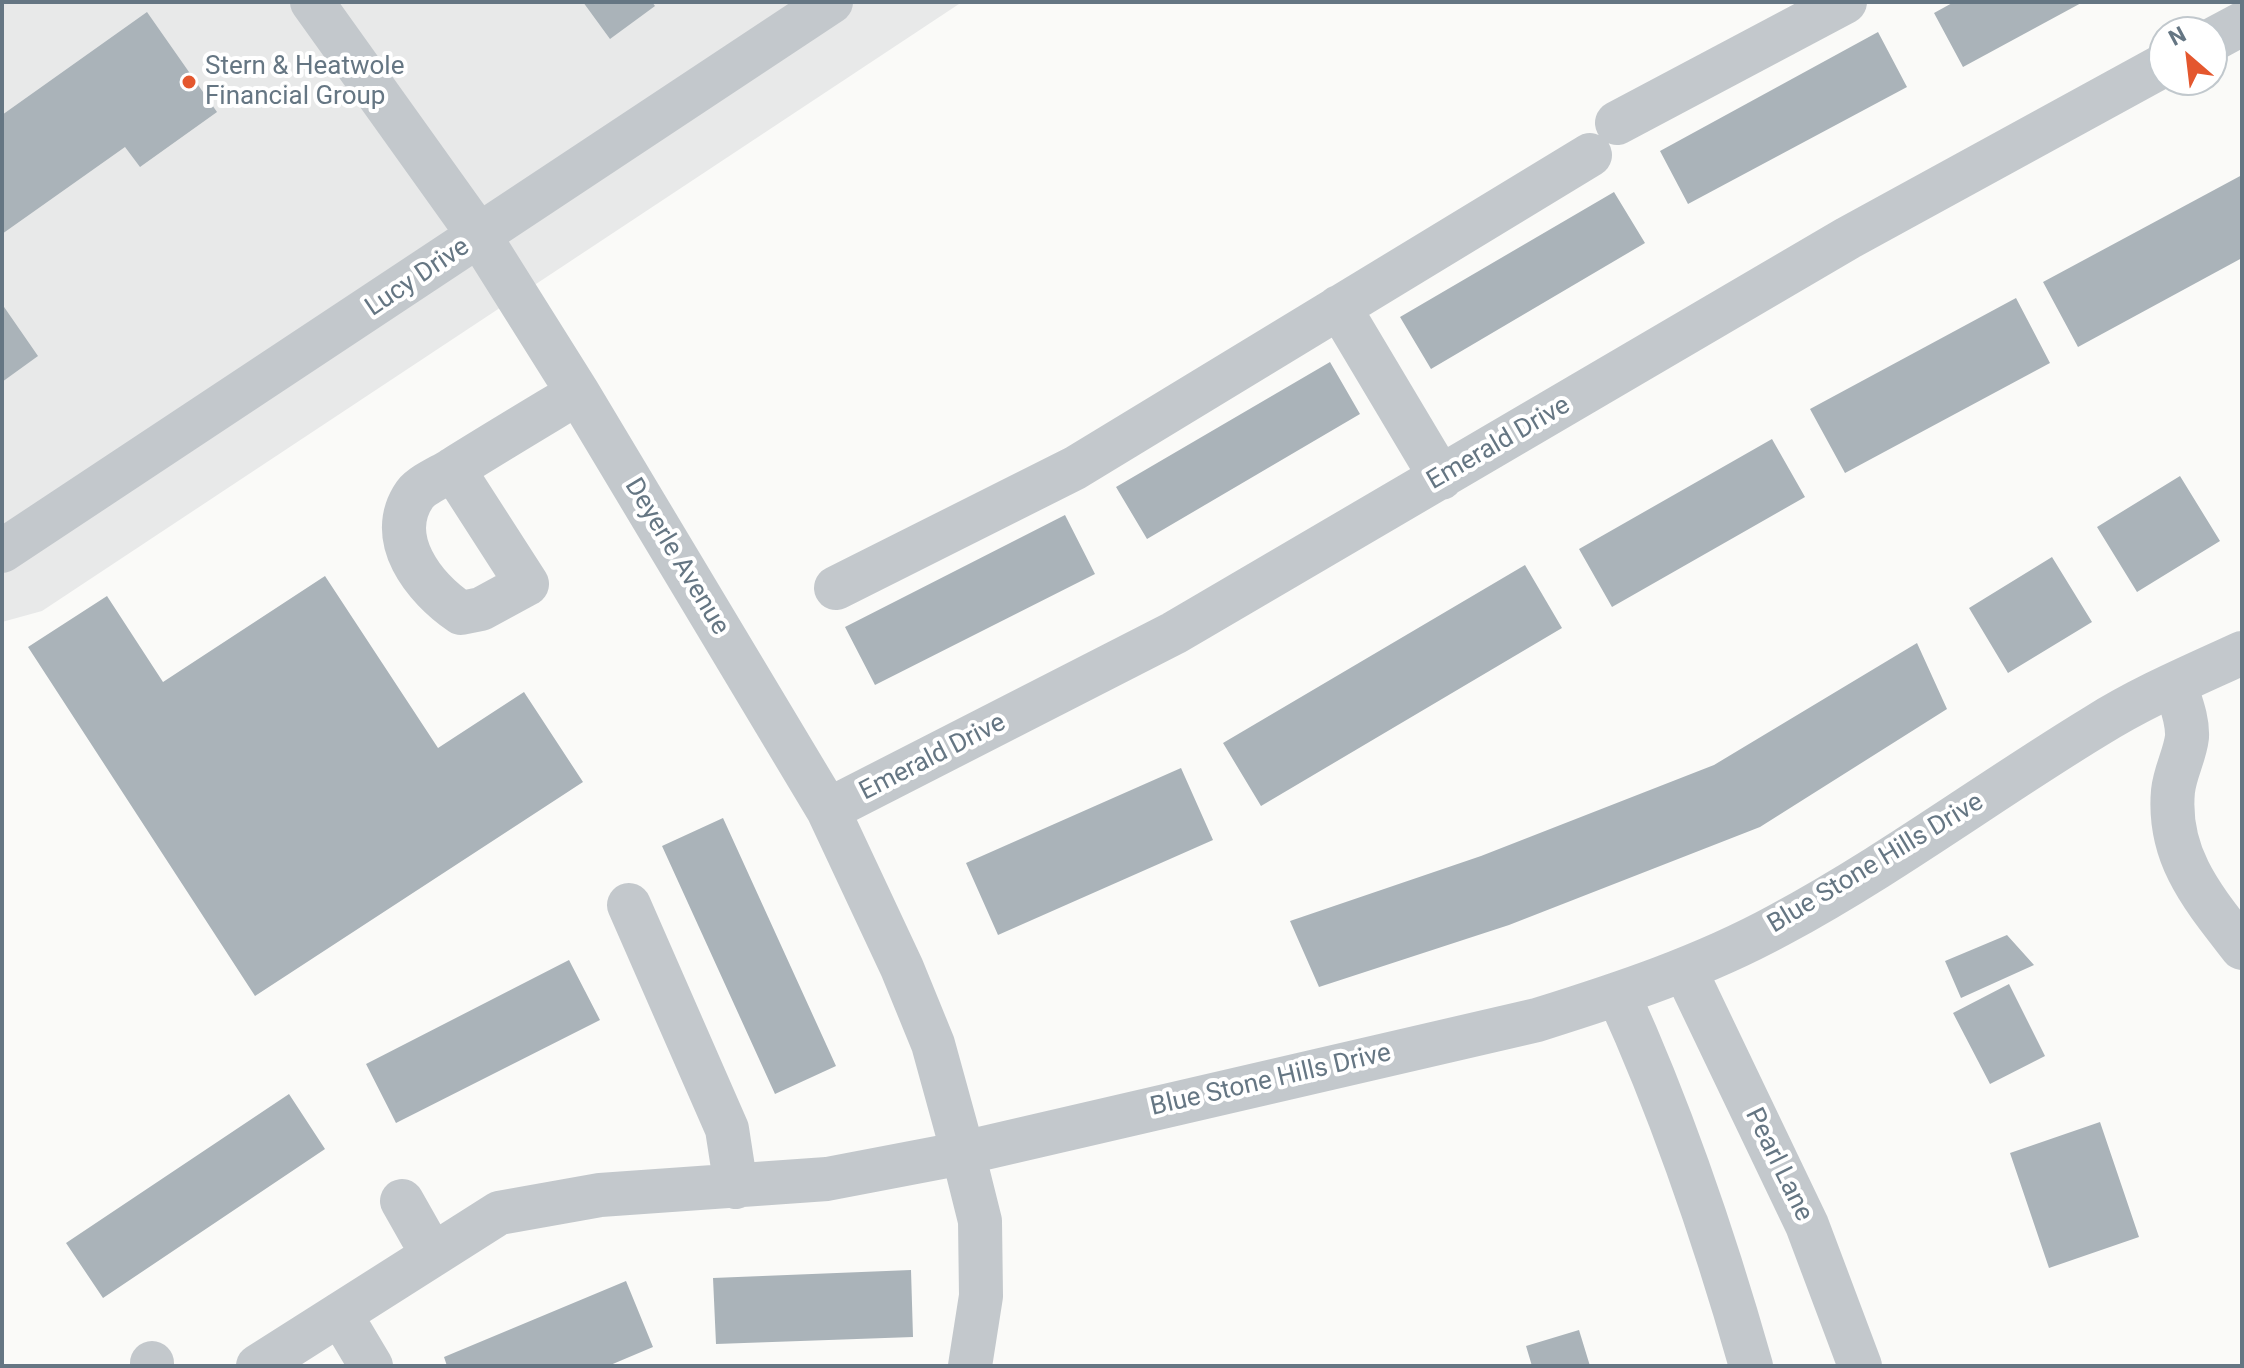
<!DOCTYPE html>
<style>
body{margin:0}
#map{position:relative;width:2244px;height:1368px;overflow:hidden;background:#fafaf8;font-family:Roboto,sans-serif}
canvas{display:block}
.frame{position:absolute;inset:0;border:4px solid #657683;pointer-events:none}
.north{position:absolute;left:2148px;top:16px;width:80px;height:80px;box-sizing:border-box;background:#fff;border:2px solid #c1c8cd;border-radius:50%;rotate:332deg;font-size:22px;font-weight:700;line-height:32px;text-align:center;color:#657683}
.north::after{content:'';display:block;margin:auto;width:28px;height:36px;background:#e4572e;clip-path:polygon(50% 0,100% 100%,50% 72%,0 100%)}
</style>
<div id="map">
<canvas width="2244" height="1368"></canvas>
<div class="frame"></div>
<div class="north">N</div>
</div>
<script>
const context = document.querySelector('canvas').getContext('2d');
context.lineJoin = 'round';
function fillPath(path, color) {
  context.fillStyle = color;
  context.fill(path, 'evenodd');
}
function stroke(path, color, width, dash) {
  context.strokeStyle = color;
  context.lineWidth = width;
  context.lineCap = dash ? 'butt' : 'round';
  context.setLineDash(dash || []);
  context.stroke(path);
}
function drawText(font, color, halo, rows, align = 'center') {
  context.font = font + ' Roboto,sans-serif';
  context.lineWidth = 8;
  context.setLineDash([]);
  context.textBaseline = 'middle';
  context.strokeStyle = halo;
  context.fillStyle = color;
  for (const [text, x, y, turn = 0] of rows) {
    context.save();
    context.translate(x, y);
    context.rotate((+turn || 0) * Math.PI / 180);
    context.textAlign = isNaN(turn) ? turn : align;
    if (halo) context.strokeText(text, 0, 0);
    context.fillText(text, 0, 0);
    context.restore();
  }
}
const built = new Path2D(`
 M2,2H962L42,611L2,622Z`);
const building = new Path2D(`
 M583,2H652L655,6L610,39Z
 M1954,2H2083L1963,67L1934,13Z
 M147,12L217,112L140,167L125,147L2,234V115Z
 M1878,32L1907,87L1688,204L1660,151Z
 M2242,175V258L2078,347L2043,282Z
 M1614,192L1645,243L1431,369L1400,317Z
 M2016,298L2050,363L1845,473L1810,409Z
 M2,304L38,356L2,382Z
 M1330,362L1360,414L1147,539L1116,487Z
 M1772,439L1805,497L1612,607L1579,549Z
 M2180,476L2220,541L2137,592L2097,527Z
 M1065,515L1095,574L875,685L845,627Z
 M2052,557L2092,622L2008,673L1969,608Z
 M1525,565L1562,628L1261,806L1223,743Z
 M325,576L438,748L524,692L583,782L255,996L28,647L107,596L163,682Z
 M1917,643L1947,709L1760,827L1509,925L1319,987L1290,921L1481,856L1714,765Z
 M1181,768L1213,840L998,935L966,863Z
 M723,818L836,1066L775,1094L662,846Z
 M2007,935L2034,965L1961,998L1945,961Z
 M569,960L600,1020L396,1123L366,1064Z
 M2009,984L2045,1056L1990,1084L1953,1013Z
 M289,1094L325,1149L103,1298L66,1243Z
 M2100,1122L2139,1237L2049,1268L2010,1153Z
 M911,1270L913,1337L716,1344L713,1278Z
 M626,1281L653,1347L608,1366H447L444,1357Z
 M1579,1330L1590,1366H1532L1526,1346Z`);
const minor = new Path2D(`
 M312,2L480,237L578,393L828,810L902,968L933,1044L963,1153L980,1221L981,1296L970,1366
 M2212,40L2242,24
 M1617,123L1845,2
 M1339,307L1441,478
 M453,469L527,584L481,609L461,613C424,588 384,538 415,494C422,485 440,477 450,471C493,444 535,419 578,393
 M2,551L831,2
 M836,588L1075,468L1590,155
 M2175,684C2180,701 2188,719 2187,737C2185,755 2175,772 2173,791C2167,857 2204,899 2242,948
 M828,810L1174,633L1848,238L2164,65
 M629,905L727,1129L736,1187
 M1685,970L1807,1225L1860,1366
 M1618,994C1673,1115 1715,1239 1751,1366
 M402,1201L432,1254
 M340,1314L371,1366
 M152,1366V1363
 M258,1366L499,1213L600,1195L827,1179L963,1153L1537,1020C1620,994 1702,967 1779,925C1889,866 1989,791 2096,726C2142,697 2192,676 2242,653`);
const markers = [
 [189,82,8,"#e4572e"]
];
const poiNames = [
 ["Stern & Heatwole",205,67],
 ["Financial Group",205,97]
];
const streetNames = [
 ["Lucy Drive",418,278,-34],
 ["Emerald Drive",1499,444,-30],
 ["Deyerle Avenue",676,557,59],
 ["Emerald Drive",933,758,-27],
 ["Blue Stone Hills Drive",1876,864,-31],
 ["Blue Stone Hills Drive",1271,1081,-13],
 ["Pearl Lane",1778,1165,64]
];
fillPath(built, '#e8e9e9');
fillPath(building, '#aab3b9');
stroke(minor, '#c3c8cc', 44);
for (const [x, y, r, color] of markers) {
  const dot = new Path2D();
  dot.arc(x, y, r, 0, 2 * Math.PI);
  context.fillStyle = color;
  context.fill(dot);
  stroke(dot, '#fff', 3);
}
drawText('26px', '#657683', '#fff', poiNames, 'left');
drawText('26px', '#657683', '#fff', streetNames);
</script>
